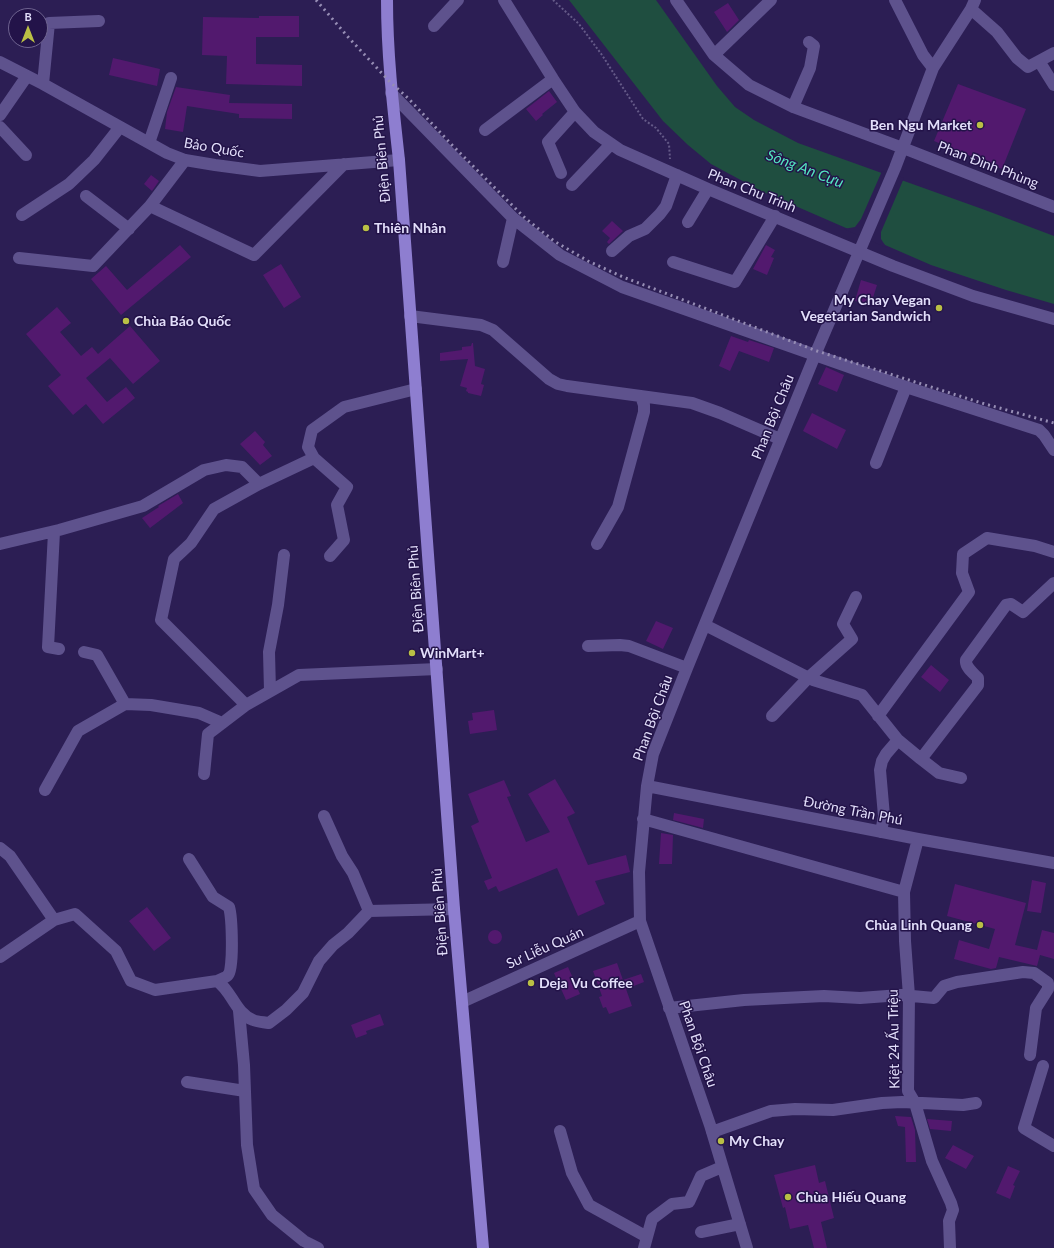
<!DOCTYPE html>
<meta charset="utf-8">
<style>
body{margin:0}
#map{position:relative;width:1054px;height:1248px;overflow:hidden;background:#2c1e54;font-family:Lato,sans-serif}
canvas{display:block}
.north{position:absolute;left:8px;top:8px;width:40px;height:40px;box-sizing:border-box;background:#231349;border:1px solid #6f6490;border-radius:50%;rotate:0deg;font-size:11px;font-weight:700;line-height:16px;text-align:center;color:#e2defa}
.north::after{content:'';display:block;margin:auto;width:14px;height:18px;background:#bac045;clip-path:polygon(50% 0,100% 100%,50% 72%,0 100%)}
</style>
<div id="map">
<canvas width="1054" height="1248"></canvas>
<div class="north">B</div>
</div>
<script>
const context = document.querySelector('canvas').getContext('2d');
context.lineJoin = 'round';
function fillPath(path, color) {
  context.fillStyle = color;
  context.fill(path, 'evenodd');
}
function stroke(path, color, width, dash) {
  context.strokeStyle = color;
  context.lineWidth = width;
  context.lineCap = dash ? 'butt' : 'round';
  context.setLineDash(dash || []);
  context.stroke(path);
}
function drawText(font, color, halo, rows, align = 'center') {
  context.font = font + ' Lato,sans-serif';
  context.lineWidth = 3;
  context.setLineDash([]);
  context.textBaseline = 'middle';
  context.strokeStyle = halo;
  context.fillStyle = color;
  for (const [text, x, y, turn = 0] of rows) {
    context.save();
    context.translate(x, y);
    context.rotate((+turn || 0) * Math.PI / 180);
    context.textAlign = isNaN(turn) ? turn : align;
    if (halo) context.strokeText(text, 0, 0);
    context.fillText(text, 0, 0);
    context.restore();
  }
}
const water = new Path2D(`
 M569,0H656L717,86L735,107L754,120L798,143L985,210L1054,236V304L1006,290L931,265L761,191L711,164L688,145L663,121Z`);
const pier = new Path2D(`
 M882,171L904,178L881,232V239L887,248L844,229L855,227L861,219Z`);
const building = new Path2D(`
 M728,3L739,20L727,32L714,12Z
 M259,16H299V37H256V64L302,65V86L226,84L227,56L202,55L203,17L259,18Z
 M113,58L160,69L157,86L109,75Z
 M958,84L1026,109L1002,169L934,141Z
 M176,87L230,95L229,103L292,104V119L239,118V114L187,106L183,132L165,129L167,112Z
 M549,91L557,102L542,114L543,115L536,121L526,109Z
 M151,175L159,181L152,191L144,184Z
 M612,221L623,231L609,244L607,242L610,238L602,231Z
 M180,245L191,257L121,315L91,279L106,266L127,290Z
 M766,245L775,250L771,257L774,258L767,275L753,269Z
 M281,264L301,297L284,308L263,275Z
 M861,280L877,285L871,304L855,301Z
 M57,307L71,323L60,332L81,356L92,347L98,354L130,326L160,361L133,384L110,358L86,378L107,402L126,387L135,398L103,424L86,404L73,415L48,386L61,375L26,334Z
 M731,336L748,342L749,340L774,348L769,362L739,351L730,371L719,366Z
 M472,343H473L475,366L485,369L481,384L484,385L481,396L468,393V392L466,391L467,388L460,386L468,359L440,361V353L462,350V347L471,346Z
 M826,367L844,375L837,392L818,384Z
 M812,413L846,430L837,449L803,431Z
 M255,431L265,442L263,445L272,456L260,465L240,444Z
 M178,494L183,503L150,528L142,518L159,507L158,506Z
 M656,621L673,628L663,649L646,641Z
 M931,665L949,680L940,692L921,677Z
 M494,710L497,730L470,734L468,721L473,720L472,713Z
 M555,779L575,813L567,817L588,865L626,855L630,872L595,881L605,904L578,916L557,868L499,892L496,886L488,890L484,881L492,878L471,826L479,822L468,794L504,780L511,796L507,797L526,842L550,832L528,794Z
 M674,813L704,819L703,828L673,820Z
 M661,833L673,835L672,864H659Z
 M1032,880L1046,883L1041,913L1027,911Z
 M955,884L1026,903L1015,945L1037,950L1042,930L1054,933V959L1040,955L1037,966L999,957L996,968L991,969L954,959L959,940L989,949L995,929L947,916Z
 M147,907L171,938L154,951L129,921Z
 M488 937a7 7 0 1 1 14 0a7 7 0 1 1-14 0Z
 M617,963L623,980L641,974L644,982L626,989L632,1006L609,1014L606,1007L603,1008L599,997L602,996L593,971Z
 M568,967L580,994L566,1000L554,973Z
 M380,1014L384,1025L366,1031L367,1034L356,1038L351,1025Z
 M895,1116L911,1117L915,1130L916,1162H906L905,1127L898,1126Z
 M927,1119L952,1121L951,1131L930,1129Z
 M953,1145L974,1156L966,1169L945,1158Z
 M815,1165L819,1183L825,1181L834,1218L821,1222L827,1248H814L808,1225L790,1229L785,1207L783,1208L774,1175Z
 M1008,1166L1020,1171L1013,1185L1015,1186L1010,1199L996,1193Z`);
const path = new Path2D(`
 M553,0L579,24L602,55L643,119L656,128L669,144L670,159`);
const minor = new Path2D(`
 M504,0L553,79L575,112L594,132L620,150L708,189L893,266L973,296L1054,319
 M676,0L714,55L749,85L793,107L903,148L1054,207
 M895,0L923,55L933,68
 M971,9L997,32L1017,58L1028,67L1054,53
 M434,26L458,0
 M714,55L771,0
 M1039,61L1054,85
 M0,62L43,84L167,153L185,160L215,165L260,171L399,160
 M43,84L49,23L99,21
 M391,93L513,218L560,255L622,287L906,387L1039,430L1044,435L1054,450
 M793,107L810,68L814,46L809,42
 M0,115L27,76
 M0,127L26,155
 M485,130L553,79
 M149,143L171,78
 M561,173L548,142L575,112
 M572,185L611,144
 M86,196L129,229
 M150,206L254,255L344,164
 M22,215L69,184L94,160L120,127
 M688,222L708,189
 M612,251L629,236L645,229L660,214L666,206L677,175
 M19,258L93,266L150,206L185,160
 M503,262L513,218
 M673,262L735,282L775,216
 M410,316L481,325L493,330L549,379L558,384L567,386L692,403L720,413L780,439
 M314,458L347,487L337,505L344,540L330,556
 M876,463L906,387
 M54,532L48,647L59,649
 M0,544L59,530L143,506L204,470L226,465L242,467L259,484L314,458L308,447L312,430L344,407L416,389
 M597,544L618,507L644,412V405L641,396
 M705,625L813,680L862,695L898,740L921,759L939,773L961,778
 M588,646L620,645L629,646L687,668
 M84,652L97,655L125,704
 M270,691L269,652L278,605L284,555
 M246,705L161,620L174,559L191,543L214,509L259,484
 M772,716L808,678L852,639L843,624L856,597
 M878,716L969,592L962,573L963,554L987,538L1035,546L1054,552
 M921,759L978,685V678C973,673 965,667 966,660L1006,605L1011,604L1023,612L1054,583
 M204,774L208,734L246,705L299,675L437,669
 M647,786L918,839L1054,863
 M45,790L78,731L125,704L151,705L199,713L222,723
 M324,816L342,856L353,873L369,911
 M643,819L904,892L918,839
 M881,832L884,816L880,770L882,761L886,754L898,740
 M0,848L10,856L54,920
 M189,859L213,897L229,907C232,917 234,969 228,975C226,978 220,979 217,981
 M904,892L905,941L909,996L908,1091L915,1103L932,1161L951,1203L953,1210L949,1221L950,1248
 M0,957L54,920L75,914L116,951L131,981L155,990L217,981C232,991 235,1013 253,1020C257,1022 264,1022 269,1023L286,1010L303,993L319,961L333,945L348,933L369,911L454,909
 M462,1002L640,921
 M669,1008L744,1000L824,996L860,998L901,995L934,998L944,986L957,982L1023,972L1034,973L1048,983V989L1036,1008L1030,1055
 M239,1011L244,1065L247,1145L254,1189L272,1215L304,1241L318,1248
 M1043,1066L1024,1128L1054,1146
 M187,1082L245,1091
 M560,1131L572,1173L589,1205L647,1237
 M712,1132L771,1111L795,1109L833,1110L882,1103L902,1102L963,1105L976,1103
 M701,1232L740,1224
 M644,1248L652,1219L672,1204L689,1202L701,1176L722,1167
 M747,1248L710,1125L640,921L639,872L647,786L653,754L687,668L815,355L895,168L933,68L971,9L975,0`);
const major = new Path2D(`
 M387,0C387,54 393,106 399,160L454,909L483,1248`);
const rail = new Path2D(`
 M316,0L349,38L390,82L409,99L452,145L525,218L554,241L588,261L623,277L817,351L985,404L1054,423`);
const markers = [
 [980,125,4,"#bac045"],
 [366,228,4,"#bac045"],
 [939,308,4,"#bac045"],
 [126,321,4,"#bac045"],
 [412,653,4,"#bac045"],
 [980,925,4,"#bac045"],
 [531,983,4,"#bac045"],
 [721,1141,4,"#bac045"],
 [788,1197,4,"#bac045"]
];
const poiNames = [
 ["Ben Ngu Market",972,125,"right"],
 ["Thiên Nhân",374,228],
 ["My Chay Vegan",931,300,"right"],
 ["Vegetarian Sandwich",931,316,"right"],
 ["Chùa Báo Quốc",134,321],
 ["WinMart+",420,653],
 ["Chùa Linh Quang",972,925,"right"],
 ["Deja Vu Coffee",539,983],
 ["My Chay",729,1141],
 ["Chùa Hiếu Quang",796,1197]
];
const streetNames = [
 ["Bảo Quốc",214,148,10],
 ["Điện Biên Phủ",382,159,-95],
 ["Phan Đình Phùng",988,165,21],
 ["Phan Chu Trinh",752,191,22],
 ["Phan Bội Châu",773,417,-68],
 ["Điện Biên Phủ",416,589,-94],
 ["Phan Bội Châu",653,718,-70],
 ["Đường Trần Phú",853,811,11],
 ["Điện Biên Phủ",440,912,-94],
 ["Sư Liễu Quán",545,948,-24],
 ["Kiệt 24 Ấu Triệu",894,1039,-91],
 ["Phan Bội Châu",698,1044,71]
];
const waterNames = [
 ["Sông An Cựu",805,169,21]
];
fillPath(water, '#1f4e40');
fillPath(pier, '#2c1e54');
fillPath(building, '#52196e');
stroke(path, '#655a88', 2, [2, 2]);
stroke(minor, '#5e528d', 12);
stroke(major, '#8e7ed0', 12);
stroke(rail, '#978eb5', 3, [2, 4]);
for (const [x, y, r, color] of markers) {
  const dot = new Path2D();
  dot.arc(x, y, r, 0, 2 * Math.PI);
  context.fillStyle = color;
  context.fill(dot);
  stroke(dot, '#231349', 1.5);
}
drawText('bold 14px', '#e2defa', '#231349', poiNames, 'left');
drawText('14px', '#e2defa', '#231349', streetNames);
drawText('italic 15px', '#54e7c0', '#231349', waterNames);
</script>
